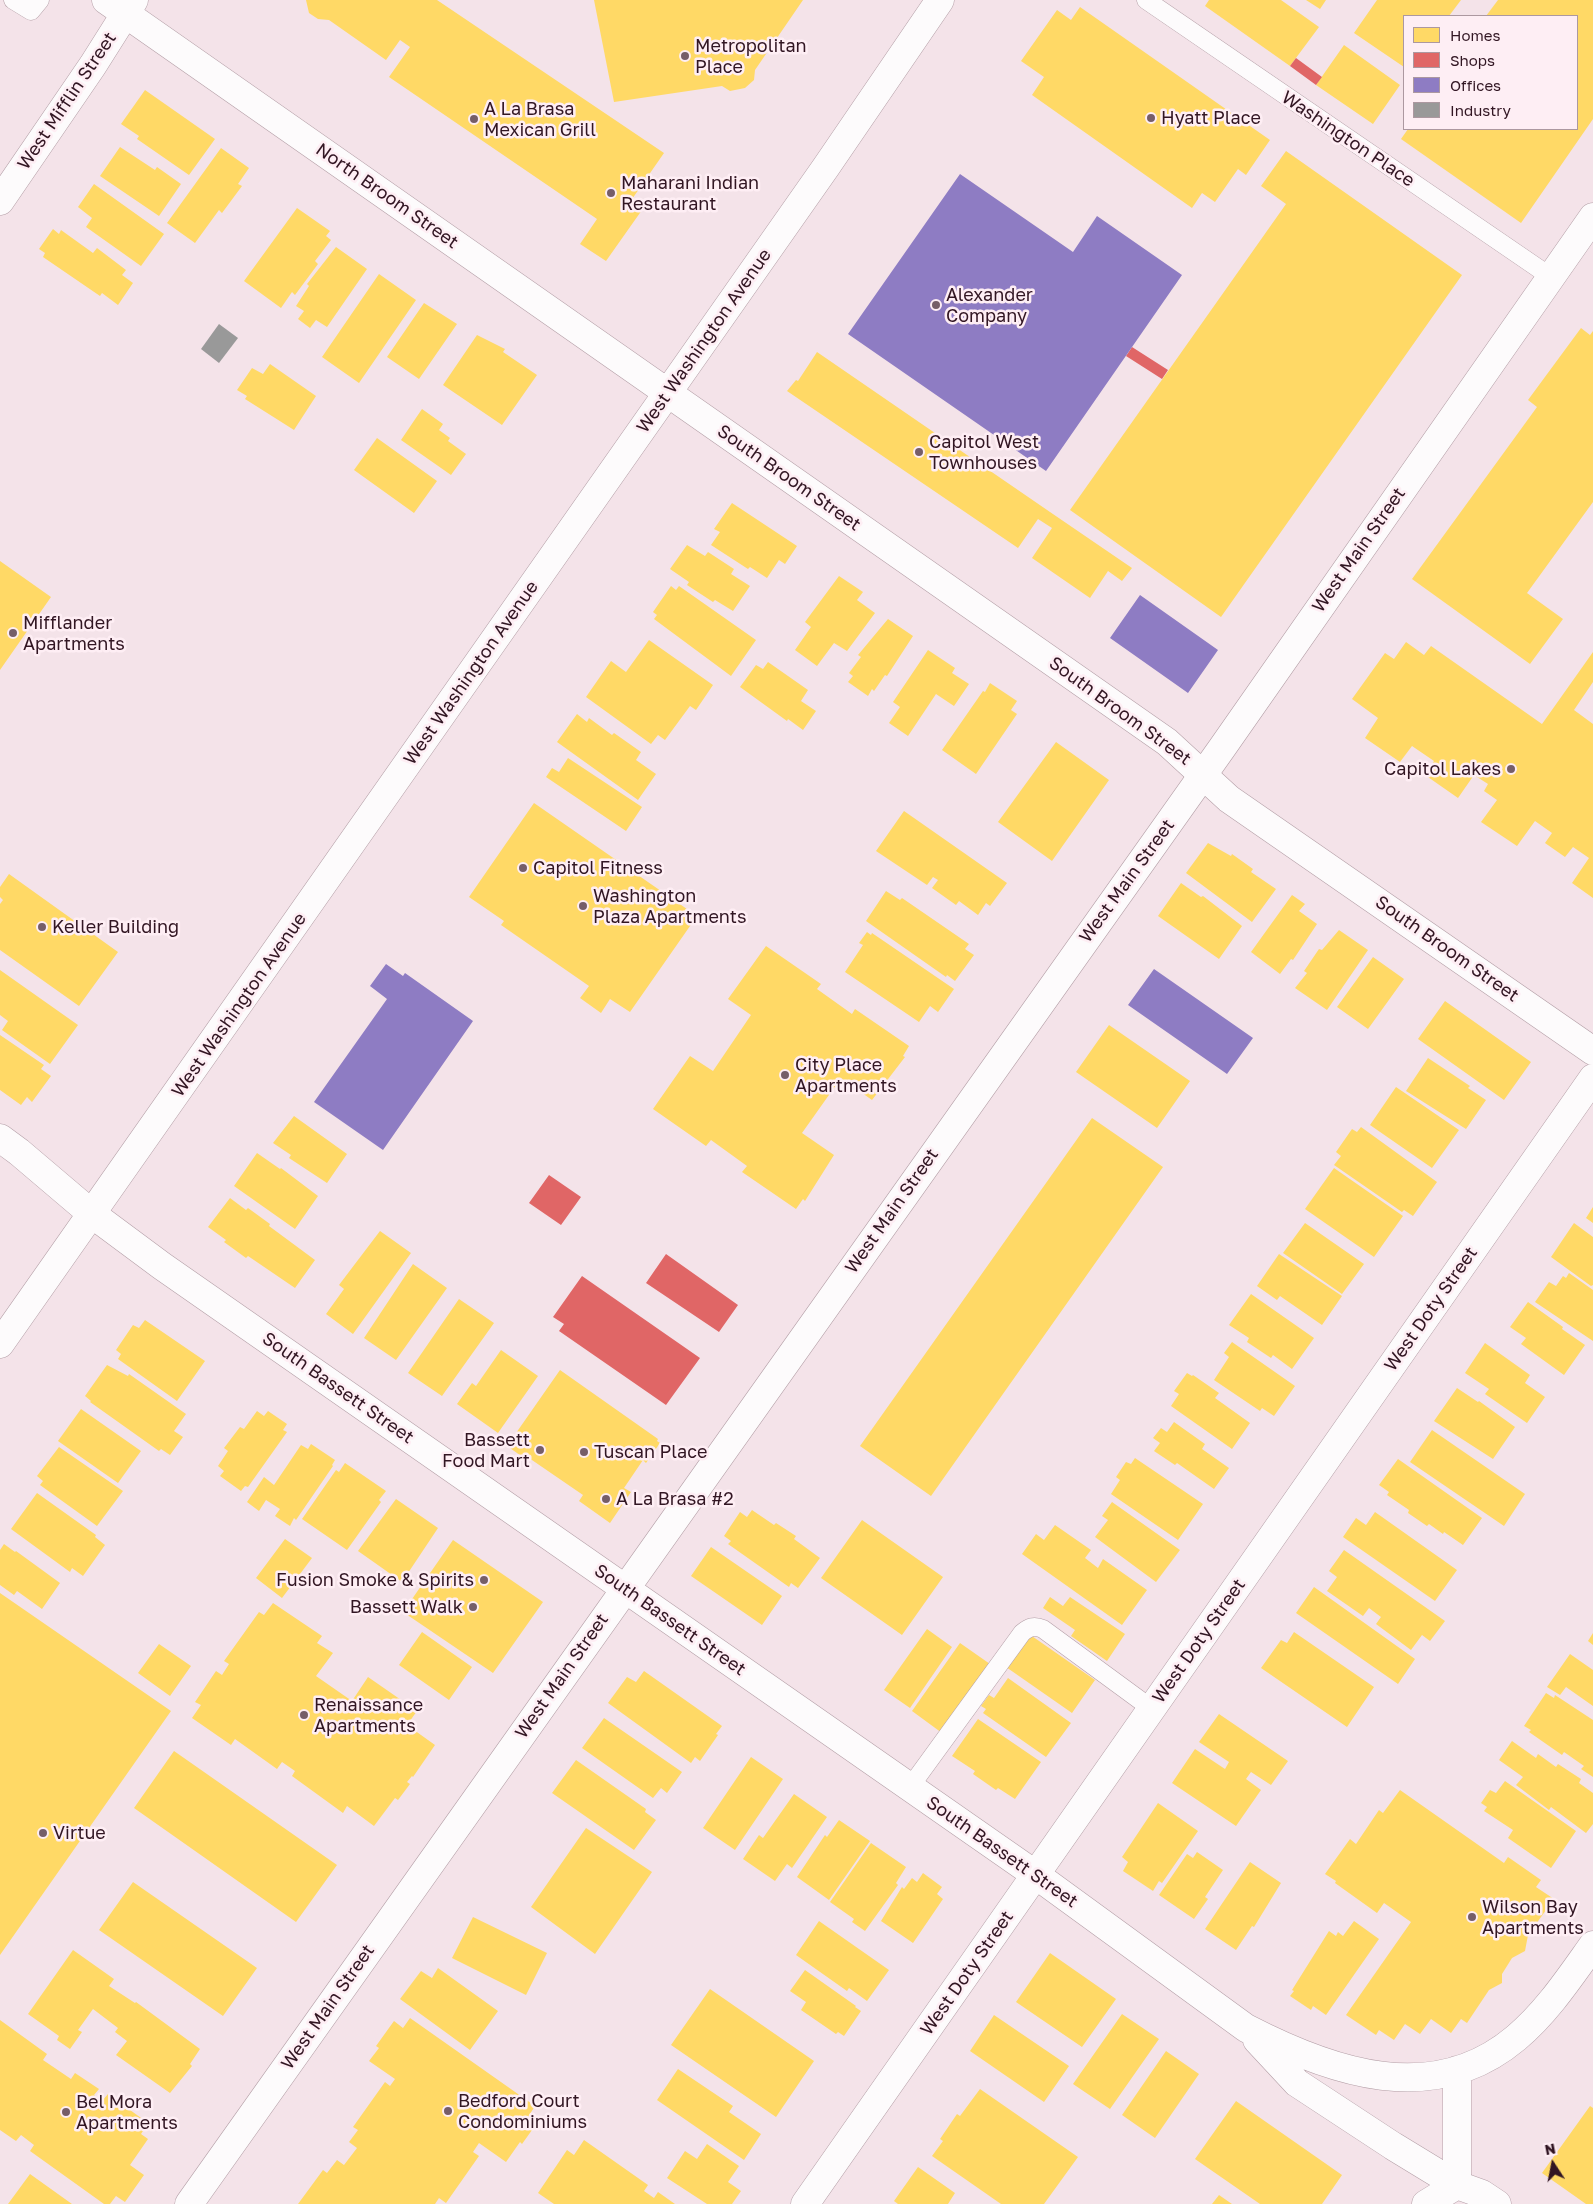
<!DOCTYPE html>
<style>
body{margin:0}
#map{position:relative;width:1593px;height:2204px;overflow:hidden;background:#f4e3e9;font-family:"Golos Text",sans-serif}
canvas{display:block}
.legend{position:absolute;left:1403px;top:15px;width:175px;height:115px;box-sizing:border-box;background:#feeef4;border:1px solid #ac98a0;margin:0;padding:6px 9px;list-style:none;font-size:15px;color:#321623}
.legend li{display:flex;align-items:center;gap:10px;height:25px}
.legend b{width:25px;border:1px solid #ac98a0}
.north{position:absolute;left:1528px;top:2139px;width:50px;height:50px;-webkit-text-stroke:4px #feeef4;paint-order:stroke;rotate:349deg;font-size:14px;font-weight:700;line-height:20px;text-align:center;color:#321623}
.north::after{content:'';display:block;margin:auto;width:18px;height:22px;background:#321623;clip-path:polygon(50% 0,100% 100%,50% 72%,0 100%)}
</style>
<div id="map">
<canvas width="1593" height="2204"></canvas>
<ul class="legend">
<li><b style="height:14px;background:#ffd966"></b>Homes</li>
<li><b style="height:14px;background:#e06666"></b>Shops</li>
<li><b style="height:14px;background:#8e7cc3"></b>Offices</li>
<li><b style="height:14px;background:#999"></b>Industry</li>
</ul>
<div class="north">N</div>
</div>
<script>
const context = document.querySelector('canvas').getContext('2d');
context.lineJoin = 'round';
function fillPath(path, color) {
  context.fillStyle = color;
  context.fill(path, 'evenodd');
}
function stroke(path, color, width, dash) {
  context.strokeStyle = color;
  context.lineWidth = width;
  context.lineCap = dash ? 'butt' : 'round';
  context.setLineDash(dash || []);
  context.stroke(path);
}
function drawText(font, color, halo, rows, align = 'center') {
  context.font = font + ' "Golos Text",sans-serif';
  context.lineWidth = 5;
  context.setLineDash([]);
  context.textBaseline = 'middle';
  context.strokeStyle = halo;
  context.fillStyle = color;
  for (const [text, x, y, turn = 0] of rows) {
    context.save();
    context.translate(x, y);
    context.rotate((+turn || 0) * Math.PI / 180);
    context.textAlign = isNaN(turn) ? turn : align;
    if (halo) context.strokeText(text, 0, 0);
    context.fillText(text, 0, 0);
    context.restore();
  }
}
const homes = new Path2D(`
 M306,0H437L664,153L630,202L642,210L606,261L580,244L597,219L389,77L410,47L400,40L386,60L329,20L318,19L309,13Z
 M594,0H803L755,70L754,80L745,88L730,91L722,86L614,102Z
 M1209,0H1281L1319,27L1290,66L1205,6Z
 M1306,0H1326L1320,9Z
 M1377,0H1461L1449,16H1404V67L1354,33Z
 M1498,0H1593V119L1521,223L1401,139L1408,129H1577V16H1486Z
 M1080,7L1270,140L1246,175L1238,169L1215,202L1202,193L1192,208L1032,95L1044,77L1021,61L1057,10L1071,20Z
 M1344,45L1400,85L1373,124L1316,85Z
 M145,90L215,139L189,175L137,139L139,136L121,124Z
 M120,147L155,170L157,167L181,184L159,216L100,176Z
 M221,148L249,168L238,184L242,186L222,213L219,210L195,243L167,223Z
 M1286,151L1462,275L1221,617L1070,510L1286,204L1261,186Z
 M94,184L164,234L141,266L86,227L92,218L78,207Z
 M297,208L330,231L326,236L331,240L315,261L318,264L295,295L292,292L281,308L244,281Z
 M53,229L59,234L61,230L93,253L97,248L126,270L122,275L133,283L118,305L102,293L100,296L43,257L45,253L39,249Z
 M336,247L367,269L327,327L316,320L310,328L298,319L304,311L296,306L309,286L307,284Z
 M379,274L416,300L359,383L322,357Z
 M424,303L457,324L419,379L387,357Z
 M1581,328L1590,335L1593,331V502L1527,593L1563,619L1530,664L1412,579L1537,407L1528,400Z
 M477,335L505,349L503,352L537,375L502,425L443,385Z
 M817,352L1050,512L1132,568L1122,581L1108,571L1090,598L1032,558L1052,528L1038,519L1018,548L787,391L796,380L798,381Z
 M270,364L316,396L294,430L245,399L247,396L237,390L252,368L263,374Z
 M422,409L443,424L439,430L450,438L448,441L466,454L451,475L401,440Z
 M377,438L437,481L414,513L354,470Z
 M732,503L797,546L785,564L779,560L767,578L750,567L748,569L711,545L720,532L714,529Z
 M687,545L705,556L708,552L734,569L731,574L750,586L733,611L715,600L713,602L687,585L689,582L670,569Z
 M0,561L51,597L0,670Z
 M839,576L863,592L857,600L875,613L847,651L834,643L817,666L795,650L811,627L805,622Z
 M671,586L676,590L679,586L756,640L731,676L654,619L657,615L653,612Z
 M888,619L913,636L887,676L885,675L874,691L872,689L868,696L848,682L853,676L849,673L861,657L858,655Z
 M649,640L713,685L696,710L690,706L665,740L658,735L651,744L586,697L611,661L626,672Z
 M1406,642L1424,655L1431,646L1542,724L1593,652V682L1574,710L1593,724V898L1572,883L1589,858L1573,847L1565,857L1545,843L1552,833L1535,821L1517,846L1481,822L1497,800L1484,791L1488,784L1474,775L1458,798L1425,775L1434,761L1412,746L1400,762L1365,738L1378,718L1352,699L1385,653L1394,659Z
 M928,650L955,668L952,673L969,684L954,706L936,694L908,736L889,723L900,707L893,702Z
 M768,662L808,690L801,701L816,711L803,730L788,719L787,721L740,687L756,665L763,669Z
 M990,683L1017,701L1011,710L1017,714L976,774L942,750L983,691L985,692Z
 M577,714L587,722L589,718L612,735L614,733L641,752L636,760L656,774L638,800L557,742Z
 M1056,742L1109,780L1052,861L998,822Z
 M568,758L642,807L626,831L546,777L552,768L559,772Z
 M534,803L697,916L630,1012L610,999L601,1013L580,998L589,986L501,925L504,921L469,897Z
 M904,811L1007,883L990,906L986,903L978,915L959,901L956,905L932,888L938,880L933,877L927,885L876,851Z
 M1208,843L1231,856L1232,854L1253,869L1251,872L1276,889L1252,922L1186,873Z
 M9,874L118,952L79,1006L0,950V904L3,900L0,897V887Z
 M1181,883L1201,897L1203,896L1242,926L1219,959L1158,916Z
 M886,891L900,900L902,898L969,944L965,949L974,955L955,981L947,975L946,977L866,921Z
 M1292,895L1305,904L1299,911L1317,924L1293,960L1291,959L1280,974L1251,952Z
 M1339,930L1368,950L1327,1010L1295,988L1307,973L1304,971L1319,949L1322,950Z
 M867,932L871,935L872,933L954,989L938,1012L930,1006L919,1022L845,972L863,945L859,943Z
 M766,946L821,984L817,989L852,1014L855,1009L909,1046L903,1056L905,1057L872,1100L841,1078L802,1133L834,1155L805,1201L803,1199L796,1209L742,1172L747,1166L711,1140L706,1146L653,1109L690,1056L713,1071L751,1015L728,999Z
 M1373,957L1404,979L1368,1029L1337,1007Z
 M0,970L78,1025L50,1064L2,1030L8,1021L0,1015Z
 M1445,1001L1531,1062L1504,1100L1418,1039Z
 M1109,1025L1190,1081L1157,1128L1076,1072Z
 M0,1035L44,1065L41,1069L51,1076L32,1102L27,1097L21,1105L0,1090Z
 M1428,1058L1470,1086L1468,1088L1486,1100L1466,1129L1406,1091Z
 M1396,1087L1459,1130L1432,1168L1370,1125Z
 M294,1116L347,1154L327,1183L289,1158L291,1155L273,1143Z
 M1092,1118L1163,1167L931,1496L860,1446Z
 M1361,1127L1437,1182L1413,1216L1404,1210L1402,1212L1334,1165L1341,1156L1336,1152L1352,1129L1357,1132Z
 M257,1153L280,1169L281,1168L318,1196L295,1229L234,1186Z
 M1334,1168L1403,1216L1374,1257L1305,1209Z
 M230,1198L246,1210L248,1208L270,1224L269,1226L315,1260L295,1288L248,1256L246,1258L224,1242L226,1240L208,1227Z
 M1593,1207V1223L1586,1218Z
 M1305,1223L1364,1264L1342,1294L1283,1253Z
 M1574,1223L1593,1237V1285L1591,1286L1551,1257Z
 M380,1231L411,1253L353,1334L326,1314L344,1289L339,1285Z
 M1279,1254L1342,1296L1322,1325L1280,1296L1277,1300L1257,1286Z
 M413,1264L447,1288L396,1360L364,1338Z
 M1569,1273L1593,1290V1341L1535,1302L1549,1282L1556,1286L1563,1276L1566,1278Z
 M1251,1294L1314,1338L1292,1369L1273,1355L1271,1358L1247,1342L1249,1338L1229,1325Z
 M459,1299L494,1323L442,1396L408,1373Z
 M1528,1302L1563,1327L1562,1329L1585,1345L1564,1375L1521,1344L1526,1338L1510,1327Z
 M145,1320L205,1361L177,1401L118,1359L121,1354L116,1350L133,1325L139,1328Z
 M1232,1342L1295,1386L1274,1416L1262,1408L1260,1411L1214,1380L1229,1357L1224,1353Z
 M1485,1343L1530,1375L1525,1383L1545,1397L1527,1423L1485,1394L1489,1389L1465,1373Z
 M501,1350L538,1376L498,1433L457,1404L472,1383L476,1386Z
 M107,1365L128,1376L129,1374L186,1414L174,1431L183,1437L170,1455L161,1449L159,1451L90,1402L91,1401L85,1396Z
 M560,1370L658,1439L657,1441L660,1443L646,1463L643,1460L624,1488L631,1492L610,1523L579,1501L583,1495L529,1458L527,1460L507,1446Z
 M1187,1373L1192,1376L1193,1375L1219,1393L1215,1398L1250,1423L1232,1449L1171,1406L1179,1394L1174,1391Z
 M1457,1388L1478,1402L1479,1401L1515,1427L1493,1459L1434,1421Z
 M81,1409L141,1451L118,1483L58,1441Z
 M257,1411L264,1416L268,1411L287,1424L283,1430L287,1432L248,1487L245,1486L241,1491L220,1476L224,1471L218,1466L228,1451L224,1448L240,1427L244,1429Z
 M1174,1422L1205,1444L1202,1449L1229,1468L1214,1489L1177,1463L1175,1465L1154,1451L1160,1443L1153,1438L1161,1428L1167,1432Z
 M1432,1430L1525,1494L1504,1526L1410,1462Z
 M311,1444L335,1460L332,1465L333,1466L296,1520L294,1518L290,1526L275,1516L280,1509L266,1500L259,1511L247,1502L264,1477L274,1485L301,1445L308,1449Z
 M59,1447L123,1491L97,1526L40,1485L43,1481L37,1476Z
 M1135,1458L1203,1504L1178,1540L1111,1494L1120,1480L1116,1477L1126,1462L1131,1464Z
 M1398,1459L1482,1518L1463,1545L1444,1532L1443,1534L1429,1524L1427,1526L1408,1513L1409,1510L1387,1495L1389,1492L1379,1485Z
 M345,1463L386,1491L379,1500L381,1502L347,1550L302,1519L336,1470L339,1472Z
 M37,1493L96,1535L95,1537L105,1545L83,1576L72,1568L70,1572L11,1529Z
 M396,1499L438,1528L402,1582L358,1551Z
 M1112,1502L1180,1550L1156,1582L1095,1537L1108,1520L1102,1516Z
 M752,1510L774,1525L776,1523L796,1536L794,1539L820,1558L798,1588L791,1583L789,1587L728,1544L731,1541L724,1536L740,1512L747,1517Z
 M1375,1512L1457,1570L1435,1601L1343,1537L1356,1518L1366,1525Z
 M862,1520L943,1577L902,1635L821,1578Z
 M1055,1525L1091,1550L1085,1558L1098,1568L1103,1559L1147,1590L1122,1625L1022,1554L1036,1534L1044,1540Z
 M285,1539L312,1558L282,1598L256,1578Z
 M453,1540L543,1602L493,1673L403,1612Z
 M4,1544L15,1552L16,1551L60,1583L42,1609L17,1591L14,1595L0,1585V1550Z
 M711,1547L782,1596L762,1625L691,1576Z
 M1344,1550L1445,1621L1430,1641L1422,1635L1411,1650L1376,1624L1381,1617L1369,1608L1363,1616L1327,1591L1337,1577L1329,1571Z
 M1314,1587L1415,1659L1398,1684L1296,1613Z
 M0,1593L171,1711L0,1955Z
 M1050,1597L1063,1606L1070,1597L1125,1634L1107,1661L1071,1636L1075,1630L1043,1608Z
 M273,1603L322,1636L317,1643L333,1653L316,1676L352,1701L368,1677L417,1711L407,1725L435,1745L413,1777L412,1776L407,1782L410,1784L398,1800L395,1798L374,1826L347,1806L343,1813L292,1776L295,1771L282,1762L277,1769L235,1739L231,1745L192,1718L201,1705L195,1702L216,1671L222,1675L229,1664L224,1661L259,1612L264,1615Z
 M927,1629L952,1647L910,1708L884,1690Z
 M422,1632L472,1667L449,1700L399,1665Z
 M1294,1632L1374,1687L1347,1727L1261,1668L1281,1640L1287,1643Z
 M1593,1633V1645L1588,1641Z
 M1029,1634L1095,1680L1072,1713L1006,1667Z
 M960,1643L990,1664L942,1733L912,1711Z
 M159,1644L191,1666L170,1696L138,1673Z
 M1570,1654L1593,1670V1706L1566,1687L1560,1695L1547,1687Z
 M644,1671L722,1726L716,1734L718,1735L700,1761L695,1757L691,1763L608,1703L627,1677L636,1682Z
 M1008,1678L1071,1723L1046,1757L983,1713L986,1709L981,1706L989,1695L994,1698Z
 M1546,1693L1554,1698L1555,1695L1593,1720V1777L1581,1769L1584,1766L1564,1752L1562,1755L1529,1732L1531,1730L1524,1726Z
 M1219,1714L1288,1761L1271,1785L1251,1772L1246,1779L1261,1790L1236,1826L1172,1783L1195,1749L1225,1769L1229,1762L1199,1742Z
 M604,1718L682,1772L667,1793L661,1788L653,1798L582,1748Z
 M978,1719L1041,1762L1015,1799L998,1788L996,1790L973,1774L975,1771L952,1756Z
 M1512,1741L1536,1758L1538,1754L1556,1767L1558,1764L1581,1779L1579,1783L1593,1793V1824L1586,1833L1551,1807L1549,1810L1516,1785L1523,1777L1499,1760Z
 M174,1751L337,1865L296,1922L134,1808Z
 M751,1757L783,1779L735,1850L703,1828Z
 M576,1760L646,1809L645,1812L656,1820L634,1850L552,1793Z
 M1505,1781L1576,1831L1551,1868L1508,1838L1513,1830L1484,1811L1487,1807L1481,1803L1490,1790L1496,1793Z
 M1400,1790L1504,1863L1508,1857L1541,1880L1536,1887L1554,1899L1528,1935L1525,1951L1512,1958L1502,1974V1983L1489,1990L1467,2023L1461,2019L1451,2033L1431,2019L1420,2034L1405,2024L1394,2040L1379,2030L1376,2035L1346,2015L1411,1922L1384,1903L1377,1913L1335,1883L1336,1881L1325,1874L1350,1839L1356,1844L1379,1810L1383,1813Z
 M794,1794L827,1817L792,1868L787,1864L775,1881L743,1859L759,1835L763,1838Z
 M1158,1803L1198,1831L1162,1883L1159,1881L1153,1891L1123,1871L1128,1862L1122,1857Z
 M839,1820L870,1841L829,1900L797,1877L825,1835L827,1837Z
 M586,1828L652,1872L595,1954L531,1907Z
 M871,1843L906,1867L896,1883L898,1885L865,1931L852,1922L854,1919L830,1902Z
 M1197,1852L1223,1870L1205,1897L1208,1899L1194,1919L1159,1895L1187,1854L1193,1858Z
 M1250,1862L1281,1883L1254,1927L1252,1926L1236,1950L1205,1929Z
 M923,1873L942,1887L937,1894L943,1899L913,1943L881,1921L902,1887L904,1889L912,1878L917,1882Z
 M133,1882L257,1968L223,2016L99,1930Z
 M473,1917L547,1953L526,1995L452,1958Z
 M819,1921L889,1970L867,2001L849,1988L847,1991L796,1955Z
 M1354,1921L1379,1939L1326,2015L1313,2006L1311,2010L1290,1996L1294,1991L1292,1990L1329,1931L1336,1936L1338,1932L1343,1936Z
 M73,1950L114,1979L109,1986L135,2003L136,2002L200,2049L190,2064L192,2066L170,2093L116,2055L127,2041L115,2032L118,2028L93,2009L78,2030L82,2032L70,2049L57,2040L59,2036L28,2014Z
 M1050,1953L1116,1999L1082,2047L1016,2002Z
 M438,1968L498,2011L470,2050L400,1999L421,1971L432,1978Z
 M805,1970L856,2006L855,2007L861,2011L844,2036L838,2032L836,2034L801,2010L806,2002L790,1991Z
 M710,1989L814,2061L776,2117L671,2045Z
 M1122,2014L1159,2039L1110,2109L1073,2084Z
 M994,2015L1069,2066L1044,2102L970,2051Z
 M410,2018L535,2106L528,2117L537,2123L522,2144L520,2142L506,2162L479,2143L473,2152L479,2156L446,2203L439,2198L435,2204H298L323,2170L327,2173L337,2160L344,2165L357,2148L349,2142L358,2130L353,2127L385,2082L390,2086L395,2079L369,2061L379,2048L376,2046L394,2021L403,2028Z
 M0,2020L47,2054L43,2060L71,2079L75,2073L99,2089L94,2095L102,2101L108,2094L148,2123L141,2134L148,2139L130,2165L144,2175L125,2202L116,2196L110,2204H104L30,2151L34,2145L21,2135L16,2141L0,2130Z
 M1166,2051L1199,2074L1155,2138L1122,2115Z
 M678,2069L733,2106L729,2112L761,2134L744,2160L657,2100Z
 M980,2089L1078,2157L1044,2204H1001L932,2156L943,2141L940,2139L957,2114L960,2116Z
 M1236,2101L1342,2175L1322,2204H1260L1195,2159Z
 M1590,2106L1593,2108V2204H1586L1542,2173Z
 M584,2140L648,2185L644,2191L654,2198L658,2192L675,2204H554L538,2193L567,2150L574,2155Z
 M707,2144L739,2166L728,2182L741,2191L732,2204H707L667,2178L685,2151L697,2159Z
 M918,2167L955,2193L948,2204H898L894,2201Z
 M30,2174L72,2204H8Z
 M1219,2195L1232,2204H1212Z`);
const shops = new Path2D(`
 M1296,58L1322,77L1316,85L1290,66Z
 M1132,347L1168,370L1162,379L1126,356Z
 M549,1175L581,1197L561,1225L529,1203Z
 M666,1254L738,1305L719,1332L646,1283Z
 M582,1276L700,1358L666,1405L559,1331L564,1324L553,1317Z`);
const offices = new Path2D(`
 M960,174L1073,252L1097,216L1182,275L1046,471L848,334Z
 M1140,595L1218,650L1188,693L1110,638Z
 M386,964L403,976L405,973L473,1021L383,1150L314,1102L387,999L370,986Z
 M1154,969L1253,1038L1227,1074L1128,1005Z`);
const industry = new Path2D(`
 M219,324L238,338L219,363L201,349Z`);
const lane = new Path2D(`
 M13,0L31,11L40,0
 M1146,0L1551,277
 M910,1787L1022,1633C1029,1627 1034,1625 1043,1629L1152,1709`);
const street = new Path2D(`
 M0,201L93,65L134,0
 M189,2204L1222,748L1593,217
 M805,2204L1593,1078
 M1426,2204L1457,2185L1482,2194L1497,2204`);
const secondary = new Path2D(`
 M106,0L1167,742L1229,799L1593,1051
 M0,1138L19,1152L92,1214L162,1266L1036,1875L1246,2028C1331,2072 1433,2108 1516,2038C1547,2012 1570,1977 1593,1945
 M0,1344L826,167L940,0
 M1257,2040L1297,2083L1393,2146L1457,2185
 M1457,2070V2185`);
const markers = [
 [685,56,5,"#765e68"],
 [1151,118,5,"#765e68"],
 [474,119,5,"#765e68"],
 [611,193,5,"#765e68"],
 [936,305,5,"#765e68"],
 [919,452,5,"#765e68"],
 [13,633,5,"#765e68"],
 [1511,769,5,"#765e68"],
 [523,868,5,"#765e68"],
 [583,906,5,"#765e68"],
 [42,927,5,"#765e68"],
 [785,1075,5,"#765e68"],
 [540,1450,5,"#765e68"],
 [584,1452,5,"#765e68"],
 [606,1499,5,"#765e68"],
 [484,1580,5,"#765e68"],
 [473,1607,5,"#765e68"],
 [304,1715,5,"#765e68"],
 [43,1833,5,"#765e68"],
 [1472,1917,5,"#765e68"],
 [448,2111,5,"#765e68"],
 [66,2112,5,"#765e68"]
];
const poiNames = [
 ["Metropolitan",695,46],
 ["Place",695,67],
 ["A La Brasa",484,109],
 ["Mexican Grill",484,130],
 ["Hyatt Place",1161,118],
 ["Maharani Indian",621,183],
 ["Restaurant",621,204],
 ["Alexander",946,295],
 ["Company",946,316],
 ["Capitol West",929,442],
 ["Townhouses",929,463],
 ["Mifflander",23,623],
 ["Apartments",23,644],
 ["Capitol Lakes",1501,769,"right"],
 ["Capitol Fitness",533,868],
 ["Washington",593,896],
 ["Plaza Apartments",593,917],
 ["Keller Building",52,927],
 ["City Place",795,1065],
 ["Apartments",795,1086],
 ["Bassett",530,1440,"right"],
 ["Food Mart",530,1461,"right"],
 ["Tuscan Place",594,1452],
 ["A La Brasa #2",616,1499],
 ["Fusion Smoke & Spirits",474,1580,"right"],
 ["Bassett Walk",463,1607,"right"],
 ["Renaissance",314,1705],
 ["Apartments",314,1726],
 ["Virtue",53,1833],
 ["Wilson Bay",1482,1907],
 ["Apartments",1482,1928],
 ["Bedford Court",458,2101],
 ["Condominiums",458,2122],
 ["Bel Mora",76,2102],
 ["Apartments",76,2123]
];
const streetNames = [
 ["West Mifflin Street",67,101,-56],
 ["Washington Place",1348,139,34],
 ["North Broom Street",387,196,35],
 ["West Washington Avenue",704,341,-55],
 ["South Broom Street",789,478,35],
 ["West Main Street",1359,550,-55],
 ["West Washington Avenue",471,673,-55],
 ["South Broom Street",1120,711,36],
 ["West Main Street",1127,881,-54],
 ["South Broom Street",1447,949,35],
 ["West Washington Avenue",239,1005,-55],
 ["West Main Street",892,1211,-55],
 ["West Doty Street",1431,1309,-55],
 ["South Bassett Street",338,1388,35],
 ["South Bassett Street",670,1620,35],
 ["West Doty Street",1199,1641,-55],
 ["West Main Street",562,1676,-55],
 ["South Bassett Street",1002,1852,35],
 ["West Doty Street",967,1973,-55],
 ["West Main Street",328,2007,-55]
];
fillPath(homes, '#ffd966');
fillPath(shops, '#e06666');
fillPath(offices, '#8e7cc3');
fillPath(industry, '#999');
stroke(lane, '#b39ea6', 19);
stroke(street, '#b39ea6', 29);
stroke(secondary, '#b39ea6', 29);
stroke(lane, '#fdfbfc', 18);
stroke(street, '#fdfbfc', 28);
stroke(secondary, '#fdfbfc', 28);
for (const [x, y, r, color] of markers) {
  const dot = new Path2D();
  dot.arc(x, y, r, 0, 2 * Math.PI);
  context.fillStyle = color;
  context.fill(dot);
  stroke(dot, '#feeef4', 2);
}
drawText('18px', '#321623', '#feeef4', poiNames, 'left');
drawText('18px', '#321623', '#feeef4', streetNames);
</script>
